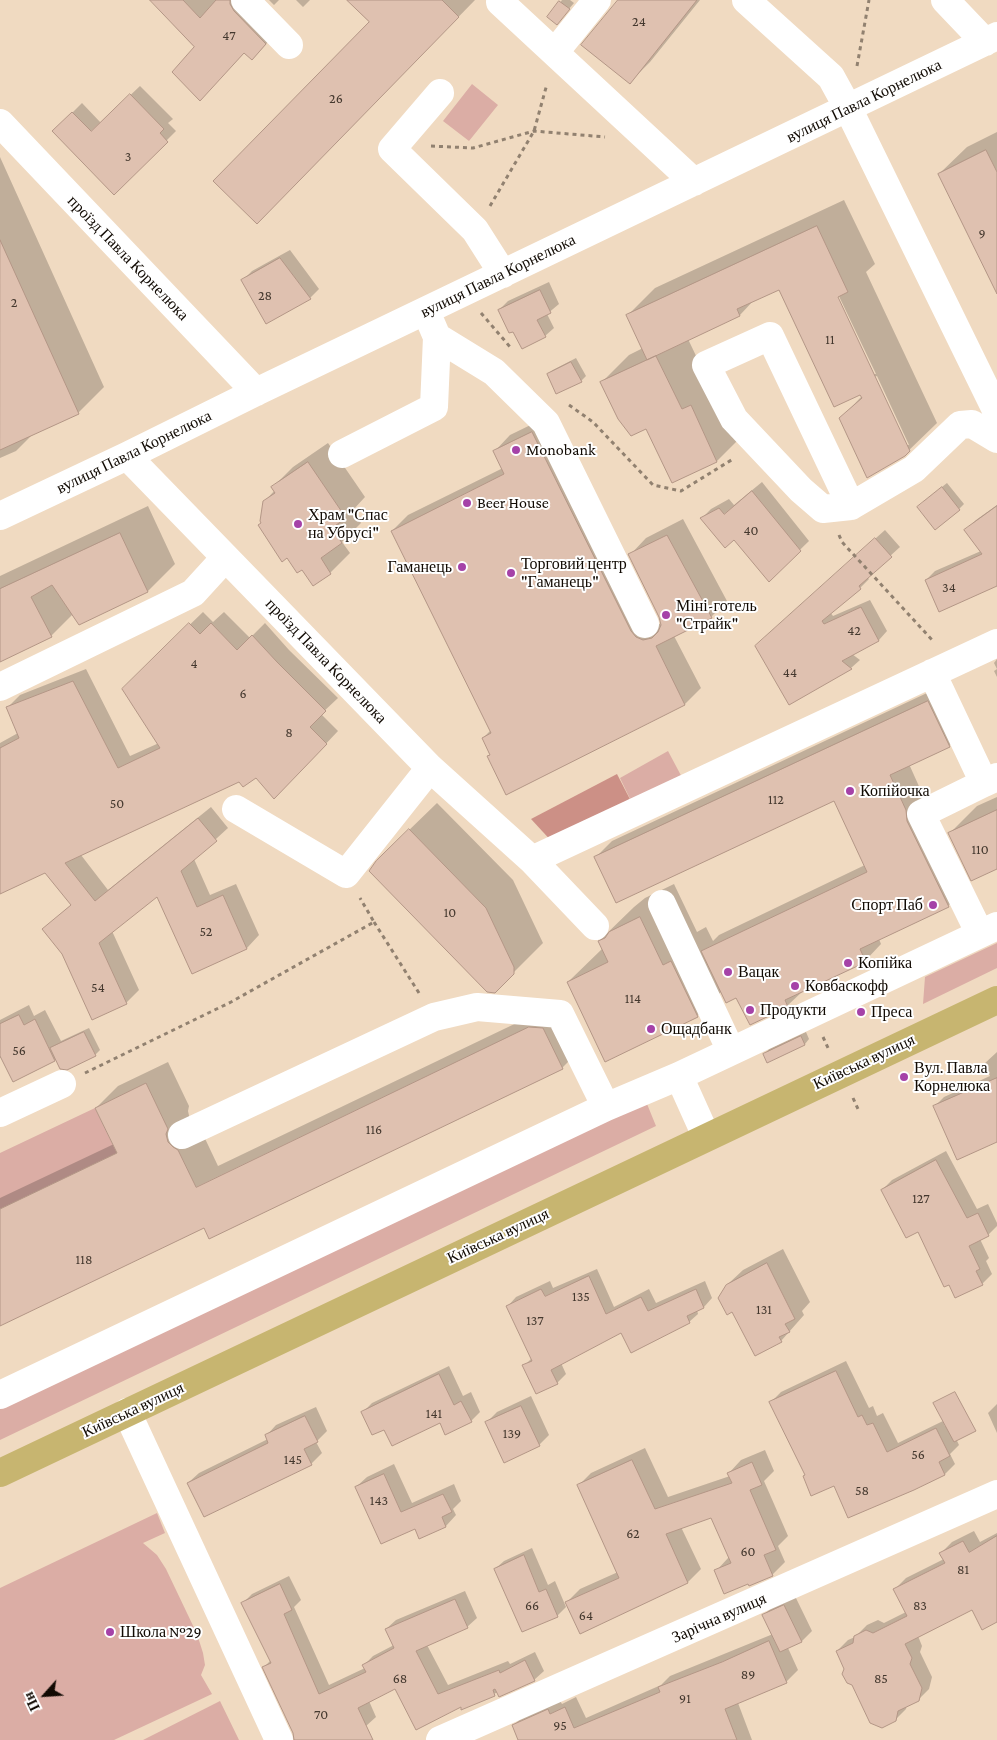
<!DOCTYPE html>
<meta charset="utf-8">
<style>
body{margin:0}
#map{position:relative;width:997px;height:1740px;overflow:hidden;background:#f0dac1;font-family:"Crimson Pro",serif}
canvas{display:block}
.north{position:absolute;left:20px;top:1670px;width:50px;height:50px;-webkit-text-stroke:4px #fff;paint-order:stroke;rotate:244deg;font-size:14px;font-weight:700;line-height:20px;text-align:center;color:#110a03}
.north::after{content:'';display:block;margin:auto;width:18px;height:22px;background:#110a03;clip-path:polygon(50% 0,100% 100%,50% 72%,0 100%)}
</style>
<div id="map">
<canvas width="997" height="1740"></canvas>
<div class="north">Пн</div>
</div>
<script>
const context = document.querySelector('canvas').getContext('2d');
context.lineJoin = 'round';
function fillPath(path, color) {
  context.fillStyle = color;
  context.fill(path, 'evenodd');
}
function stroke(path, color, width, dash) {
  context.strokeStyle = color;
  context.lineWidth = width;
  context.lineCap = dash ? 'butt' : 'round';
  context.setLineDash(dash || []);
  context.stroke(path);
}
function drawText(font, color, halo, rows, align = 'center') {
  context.font = font + ' "Crimson Pro",serif';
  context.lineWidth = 4;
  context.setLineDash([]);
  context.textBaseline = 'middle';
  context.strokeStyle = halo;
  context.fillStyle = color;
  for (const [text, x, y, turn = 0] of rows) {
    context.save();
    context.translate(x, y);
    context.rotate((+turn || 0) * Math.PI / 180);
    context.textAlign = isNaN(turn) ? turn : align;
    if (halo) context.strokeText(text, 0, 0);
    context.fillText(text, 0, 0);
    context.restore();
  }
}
const green = new Path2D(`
 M472,84L498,105L469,141L443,121Z
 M668,751L685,783L635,809L620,778Z
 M997,943V968L923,1004L925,977Z
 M645,1099L656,1126L0,1440V1404Z
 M95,1108L117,1153L0,1209V1153Z
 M157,1513L165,1533L143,1543L157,1555L166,1569L197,1634L203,1653L205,1665L201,1675L212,1694L114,1740H0V1588Z
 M220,1701L239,1740H143Z`);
const forest = new Path2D(`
 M617,774L635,809L555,845L531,819Z`);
const shadow = new Path2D(`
 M163,0H258L269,41L252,59L245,52L200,99L195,47Z
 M269,0H279L274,5Z
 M296,0H310L303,7Z
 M349,0H475L275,205L371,22Z
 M562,0H570L574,3L561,18L549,17Z
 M619,0H700L650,62L630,82Z
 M140,86L173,119L168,123L176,131L114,193L54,131L82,103L101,123Z
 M997,132V292L939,174L967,147Z
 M0,157L104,387L78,413L33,434L16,451L0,458Z
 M844,200L875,264L866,272L937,423L904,455L841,418L862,396L780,288L754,300L740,315L688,339L709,383L744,434L717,461L672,482L647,427L602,382L629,355L643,348L627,316L655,288ZM836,290L876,374H873L834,292ZM877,376L909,445H906L874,377Z
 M290,250L319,289L310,298L243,280L252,271Z
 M549,282L559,304L547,314L554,328L545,336L514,330L499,310L508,301Z
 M576,358L586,376L581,381L548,374L553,370Z
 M549,416L652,621L662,625L660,617L630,555L646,538L683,519L727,601L711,617L674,636L701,688L685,704L506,793L488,757L491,754L483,738L491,730L392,531L408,515L503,468L494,452L510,435Z
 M328,443L365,497L353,510L361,523L342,542L350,553L330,573L313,584L302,568L262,523L264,502L275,490L273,487L293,467Z
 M762,482L809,541L769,580L735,538L702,518L711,509L729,499L734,505Z
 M947,483L964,504L959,509L923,502Z
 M997,505V585L926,580L935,571L981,551L966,530L976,520Z
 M148,506L175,564L148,591L79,623L73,614L51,636L0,660V576Z
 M885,530L900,547L867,577L869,579L860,588L830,612L833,616L870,600L887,631L879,640L852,654L860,660L851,668L789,703L765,637Z
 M203,612L213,622L224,612L250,638L265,623L289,650L338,698L321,714L338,731L287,785L256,776L240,780L81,855L108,890L211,807L228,828L194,859L210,895L236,884L259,935L247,948L193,972L158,895L112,931L139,990L126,1003L63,953L44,929L72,904L46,871L0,893V743L18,733L8,707L20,695L86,669L130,756L159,743L123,689Z
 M997,659V677L994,671L997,669L994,663Z
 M944,685L965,729L949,746L909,764L922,793L923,804L965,889L948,906L879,939L881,944L865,961L804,990L787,1006L737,997L722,991L697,1016L568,982L603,948L599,941L634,907L645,898L674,884L697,932L706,927L713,941L719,935L865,865L835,799L596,857L612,841Z
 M997,797V868L949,834L977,806Z
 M437,803L513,880L543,943L494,992L405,834Z
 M29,1005L34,1016L45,1010L61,1041L89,1028L100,1050L95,1055L56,1058L54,1060L0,1058V1020Z
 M552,1006L584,1046L562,1068L204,1227L0,1325V1198L114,1144L96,1108L118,1086L168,1062L189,1106L188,1111L190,1120L200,1128L218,1166Z
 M806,1032L809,1039L805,1044L768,1061L765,1054L769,1049Z
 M997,1052V1140L934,1107L944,1097L990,1076L984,1064Z
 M946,1151L977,1209L988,1204L997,1223V1226L988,1235L980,1239L989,1258L986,1261L992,1274L982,1284L919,1230L882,1190L892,1180Z
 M783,1249L810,1302L802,1311L804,1315L781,1341L727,1285L743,1270Z
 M597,1269L614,1307L649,1289L656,1303L705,1281L712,1298L704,1307L697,1310L698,1314L689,1322L621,1332L561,1363L566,1374L557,1383L524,1366L532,1358L508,1306L516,1297L550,1281L553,1288Z
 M846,1361L869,1408L873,1406L877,1416L883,1413L898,1443L943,1421L945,1426L949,1424L959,1445L950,1454L955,1464L945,1474L835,1484L806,1474L771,1402L781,1392Z
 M449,1366L463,1396L471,1392L480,1412L471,1421H441L362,1413L372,1403Z
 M531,1396L549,1435L539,1445L486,1423L497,1412Z
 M997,1404V1433L988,1413Z
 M316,1407L327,1431L316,1442L322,1453L311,1464L188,1483L199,1473L268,1439L266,1436L276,1425Z
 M645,1448L668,1497L730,1476L729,1473L741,1460L765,1450L774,1471L764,1481L788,1536L778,1546L785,1562L772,1575L748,1582L716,1571L729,1557L712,1516L681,1527L701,1569L688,1582L581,1633L567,1602L580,1589L618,1572L578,1486L591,1473Z
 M394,1464L412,1503L454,1484L461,1501L453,1509L456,1515L446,1526L420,1537L415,1528L356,1487L367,1477Z
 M974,1531L980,1542L997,1533V1621L972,1609L918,1636L922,1646L920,1652L932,1677L929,1689L918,1700L907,1705L906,1709L895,1720L846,1669L837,1651L848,1640L855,1637L867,1625L878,1620L884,1623L906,1612L895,1589L906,1578L944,1559L941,1553L952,1542Z
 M532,1548L548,1585L555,1581L566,1607L557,1616L523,1631L495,1569L504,1561Z
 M289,1576L301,1600L294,1607L329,1685L365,1668L364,1665L373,1656L394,1645L386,1629L396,1620L465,1591L477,1618L467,1627L427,1645L448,1685L508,1661L510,1664L535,1652L544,1671L534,1680L461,1705L396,1688L369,1701L376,1717L366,1726L337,1740H296L294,1733L264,1667L271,1660L243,1603L252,1594Z
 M795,1596L812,1631L802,1641L788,1648L798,1670L786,1682L738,1703L752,1740H519L513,1726L524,1715L559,1699L562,1704L576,1697L586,1718L661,1685L670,1676L773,1634L764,1615L774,1605Z`);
const building = new Path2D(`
 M150,0H183L200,18L216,0H230V4L234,11L266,44L252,60L244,53L200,101L172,72L194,47Z
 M347,0H442L459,17L257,224L213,181L369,22Z
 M618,0H697L630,84L581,45Z
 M559,1L570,9L557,25L547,17Z
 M130,94L164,129L160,133L168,142L114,195L52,131L72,112L91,131Z
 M986,150L997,172V294L938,174Z
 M817,226L848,292L838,297L910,451L905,456L867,478L839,418L862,398L860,395L834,407L779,290L737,309L740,316L647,360L626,315Z
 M0,240L79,414L0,450Z
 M280,258L311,299L266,324L241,280Z
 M540,290L551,313L537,320L546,337L522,349L513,332L509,333L498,310Z
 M656,356L682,409L691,405L717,462L672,483L646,429L631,436L618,419L600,382Z
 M571,362L582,382L556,394L547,374Z
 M532,432L631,631L636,637L643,640L652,638L658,632L661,625L659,617L628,554L667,535L712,618L656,646L685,705L506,795L487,756L490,755L482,738L491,733L391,531L504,474L493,451Z
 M308,462L346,518L332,528L342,543L321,558L331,574L313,586L302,570L297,573L287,558L282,562L258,525L261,523L260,521L263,501L275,493L271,487Z
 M942,487L960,510L935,530L917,507Z
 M752,491L801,551L769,582L734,540L725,548L700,518L719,508L724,514Z
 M997,506V586L939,612L925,580L982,554L964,530Z
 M120,533L148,592L79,625L52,585L31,597L52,637L0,662V589Z
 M875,538L892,557L859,586L861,589L822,621L824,624L861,607L879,641L842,661L852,669L789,705L755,646Z
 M189,623L200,634L211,623L237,650L252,635L277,662L326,711L310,727L327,744L274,799L256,778L243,787L239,782L65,863L95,901L198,818L217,841L181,871L197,907L223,895L247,949L192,974L157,897L99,943L127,1004L92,1020L62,954L42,929L71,905L45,873L0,894V748L19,738L6,707L73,681L118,768L160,748L122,689Z
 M928,701L950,747L890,775L906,810L907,821L949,907L860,949L866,962L785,1000L788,1007L750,1025L736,998L726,1003L701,951L867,872L834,801L616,903L594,857Z
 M997,810V869L971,881L948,833Z
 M409,829L486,908L514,967V974L495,993L487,992L369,871L376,861Z
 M640,917L663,965L671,961L698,1017L605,1062L567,982L608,962L598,941L605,938L609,932Z
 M19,1015L24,1025L35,1019L55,1061L13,1082L0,1056V1024Z
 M529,1027L543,1028L563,1069L209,1239L204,1228L0,1326V1209L117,1153L95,1108L146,1083L168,1129L166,1134L168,1142L173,1147L178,1150L196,1187Z
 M84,1032L96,1056L67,1070L60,1069L50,1048Z
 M801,1036L805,1045L767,1063L763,1054Z
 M997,1078V1142L957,1160L933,1106Z
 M936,1160L967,1218L978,1213L989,1236L969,1246L980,1269L976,1271L983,1285L955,1298L949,1285L944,1287L918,1232L906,1238L881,1190Z
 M767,1263L795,1319L785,1324L790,1332L779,1337L782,1342L755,1356L732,1312L727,1315L718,1298L726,1285Z
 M589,1276L606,1314L641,1297L648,1311L696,1289L704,1308L687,1316L690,1323L631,1353L621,1333L551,1370L558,1384L536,1394L522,1365L532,1361L506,1306L541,1289L545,1296Z
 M836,1371L858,1417L862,1415L867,1425L873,1423L887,1452L936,1428L950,1456L939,1462L945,1475L914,1490L848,1518L834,1486L811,1496L803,1476L805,1475L769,1402Z
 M439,1374L454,1405L461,1401L472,1422L445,1435L440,1423L392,1446L384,1430L372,1435L361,1412Z
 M955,1392L976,1431L954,1442L933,1403Z
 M521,1406L540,1446L504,1463L485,1422Z
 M305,1416L318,1442L304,1449L312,1465L204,1517L187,1483L268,1443L265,1435Z
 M632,1460L655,1509L732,1483L727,1473L752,1462L762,1485L750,1490L776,1550L764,1555L773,1576L749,1586L748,1584L724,1594L714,1570L731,1563L711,1518L666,1534L688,1583L580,1634L565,1602L619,1578L577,1485Z
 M384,1474L401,1512L443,1494L452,1512L442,1517L446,1527L419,1539L415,1529L381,1544L355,1487Z
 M997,1536V1622L982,1630L972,1610L905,1644L912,1658L910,1664L922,1688L919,1701L898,1711L896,1721L882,1728L870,1723L852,1685L847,1683L842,1674L844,1669L836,1651L853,1643L854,1636L866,1630L873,1633L907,1616L893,1589L945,1563L939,1553L963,1541L969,1552Z
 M524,1555L539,1592L546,1589L558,1617L522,1632L494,1569Z
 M280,1584L292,1610L284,1614L319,1694L366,1672L362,1665L394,1648L385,1629L455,1599L468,1628L416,1651L438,1694L499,1670L500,1673L525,1660L535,1681L499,1697L495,1689L493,1690L495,1696L461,1710V1707L416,1730L395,1689L358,1708L373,1740H294L293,1733L262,1667L271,1663L241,1603Z
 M784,1605L802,1642L780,1652L762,1615Z
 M769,1641L787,1683L725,1709L737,1740H518L512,1725L548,1709L550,1714L565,1707L574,1728L660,1692L658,1687L722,1662Z`);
const path = new Path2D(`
 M857,66L869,0
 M431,146L473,148L534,131L605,137
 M490,206L534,131L547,84
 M481,313L511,348
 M569,405L593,422L653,485L681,491L733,459
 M839,535L842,542L934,642
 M374,922L419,993
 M823,1037L829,1050
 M85,1073L231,1002L374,922L360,898
 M853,1098L858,1109`);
const minor = new Path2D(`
 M245,0L289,45
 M746,0L831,77L848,108L997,412
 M945,0L985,42
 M500,2L694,182
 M555,52L597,0
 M440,93L392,149L475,230L503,274
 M0,123L256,392
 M437,337L494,372L546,423L645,624
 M342,454L434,407L437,337L431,323
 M127,456L430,768L532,860L595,926
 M851,506L770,336L706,365L734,419L801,490L823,509L851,506L914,469L960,425L972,424L997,439
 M0,516L127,456L256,392L997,36
 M932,673L984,783L997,777
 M0,687L193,593L225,558
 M236,809L346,874L430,768
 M532,860L997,643
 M662,904L731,1051
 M980,934L921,814L984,783
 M679,1076L706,1136
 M0,1113L62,1084
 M182,1135L434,1017L477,1007L560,1014L606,1107
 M0,1395L606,1107L679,1076L997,926
 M127,1412L279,1740
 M440,1740L997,1494`);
const major = new Path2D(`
 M0,1473L997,1000`);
const markers = [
 [516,450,5,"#a542a8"],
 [467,503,5,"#a542a8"],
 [298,524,5,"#a542a8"],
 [462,567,5,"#a542a8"],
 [511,573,5,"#a542a8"],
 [666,615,5,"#a542a8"],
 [850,791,5,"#a542a8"],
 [933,905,5,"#a542a8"],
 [848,963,5,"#a542a8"],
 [728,972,5,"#a542a8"],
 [795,986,5,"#a542a8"],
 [750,1010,5,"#a542a8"],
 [861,1012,5,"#a542a8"],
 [651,1029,5,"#a542a8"],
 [904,1077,5,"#a542a8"],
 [110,1632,5,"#a542a8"]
];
const numberNames = [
 ["24",639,22],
 ["47",229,36],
 ["26",336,99],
 ["3",128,157],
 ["9",982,234],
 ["28",265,296],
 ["2",14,303],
 ["11",830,340],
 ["40",751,531],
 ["34",949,588],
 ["42",854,631],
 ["4",194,664],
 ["44",790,673],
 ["6",243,694],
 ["8",289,733],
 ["112",776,800],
 ["50",117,804],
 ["110",980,850],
 ["10",450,913],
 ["52",206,932],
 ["54",98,988],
 ["114",633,999],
 ["56",19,1051],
 ["116",374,1130],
 ["127",921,1199],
 ["118",84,1260],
 ["135",581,1297],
 ["131",764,1310],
 ["137",535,1321],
 ["141",434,1414],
 ["139",512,1434],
 ["56",918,1455],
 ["145",293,1460],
 ["58",862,1491],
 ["143",379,1501],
 ["62",633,1534],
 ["60",748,1552],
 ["81",963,1570],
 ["66",532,1606],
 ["83",920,1606],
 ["64",586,1616],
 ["89",748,1675],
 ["68",400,1679],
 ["85",881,1679],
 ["91",685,1699],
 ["70",321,1715],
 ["95",560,1726]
];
const streetNames = [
 ["вулиця Павла Корнелюка",864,101,-26],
 ["проїзд Павла Корнелюка",128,258,46],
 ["вулиця Павла Корнелюка",498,276,-26],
 ["вулиця Павла Корнелюка",134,452,-26],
 ["проїзд Павла Корнелюка",326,661,46],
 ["Київська вулиця",864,1062,-25],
 ["Київська вулиця",498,1236,-25],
 ["Київська вулиця",133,1410,-25],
 ["Зарічна вулиця",719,1618,-24]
];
const poiNames = [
 ["Monobank",526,450],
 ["Beer House",477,503],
 ["Храм \"Спас",308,515],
 ["на Убрусі\"",308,533],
 ["Торговий центр",521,564],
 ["\"Гаманець\"",521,582],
 ["Гаманець",452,567,"right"],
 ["Міні-готель",676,606],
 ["\"Страйк\"",676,624],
 ["Копійочка",860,791],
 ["Спорт Паб",923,905,"right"],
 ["Копійка",858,963],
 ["Вацак",738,972],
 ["Ковбаскофф",805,986],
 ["Продукти",760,1010],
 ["Преса",871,1012],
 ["Ощадбанк",661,1029],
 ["Вул. Павла",914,1068],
 ["Корнелюка",914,1086],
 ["Школа №29",120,1632]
];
fillPath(green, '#dbada5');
fillPath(forest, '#cc9086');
fillPath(shadow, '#0003');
fillPath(building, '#dfc1b0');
stroke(building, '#b39686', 1);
stroke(path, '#918170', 3, [4, 4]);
stroke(minor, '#fff', 28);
stroke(major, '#c7b570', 28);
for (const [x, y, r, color] of markers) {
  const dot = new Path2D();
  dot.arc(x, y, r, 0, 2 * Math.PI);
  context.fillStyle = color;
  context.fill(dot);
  stroke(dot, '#fff', 2);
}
drawText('14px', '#44382e', null, numberNames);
drawText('16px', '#110a03', '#fff', streetNames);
drawText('16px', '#110a03', '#fff', poiNames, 'left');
</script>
